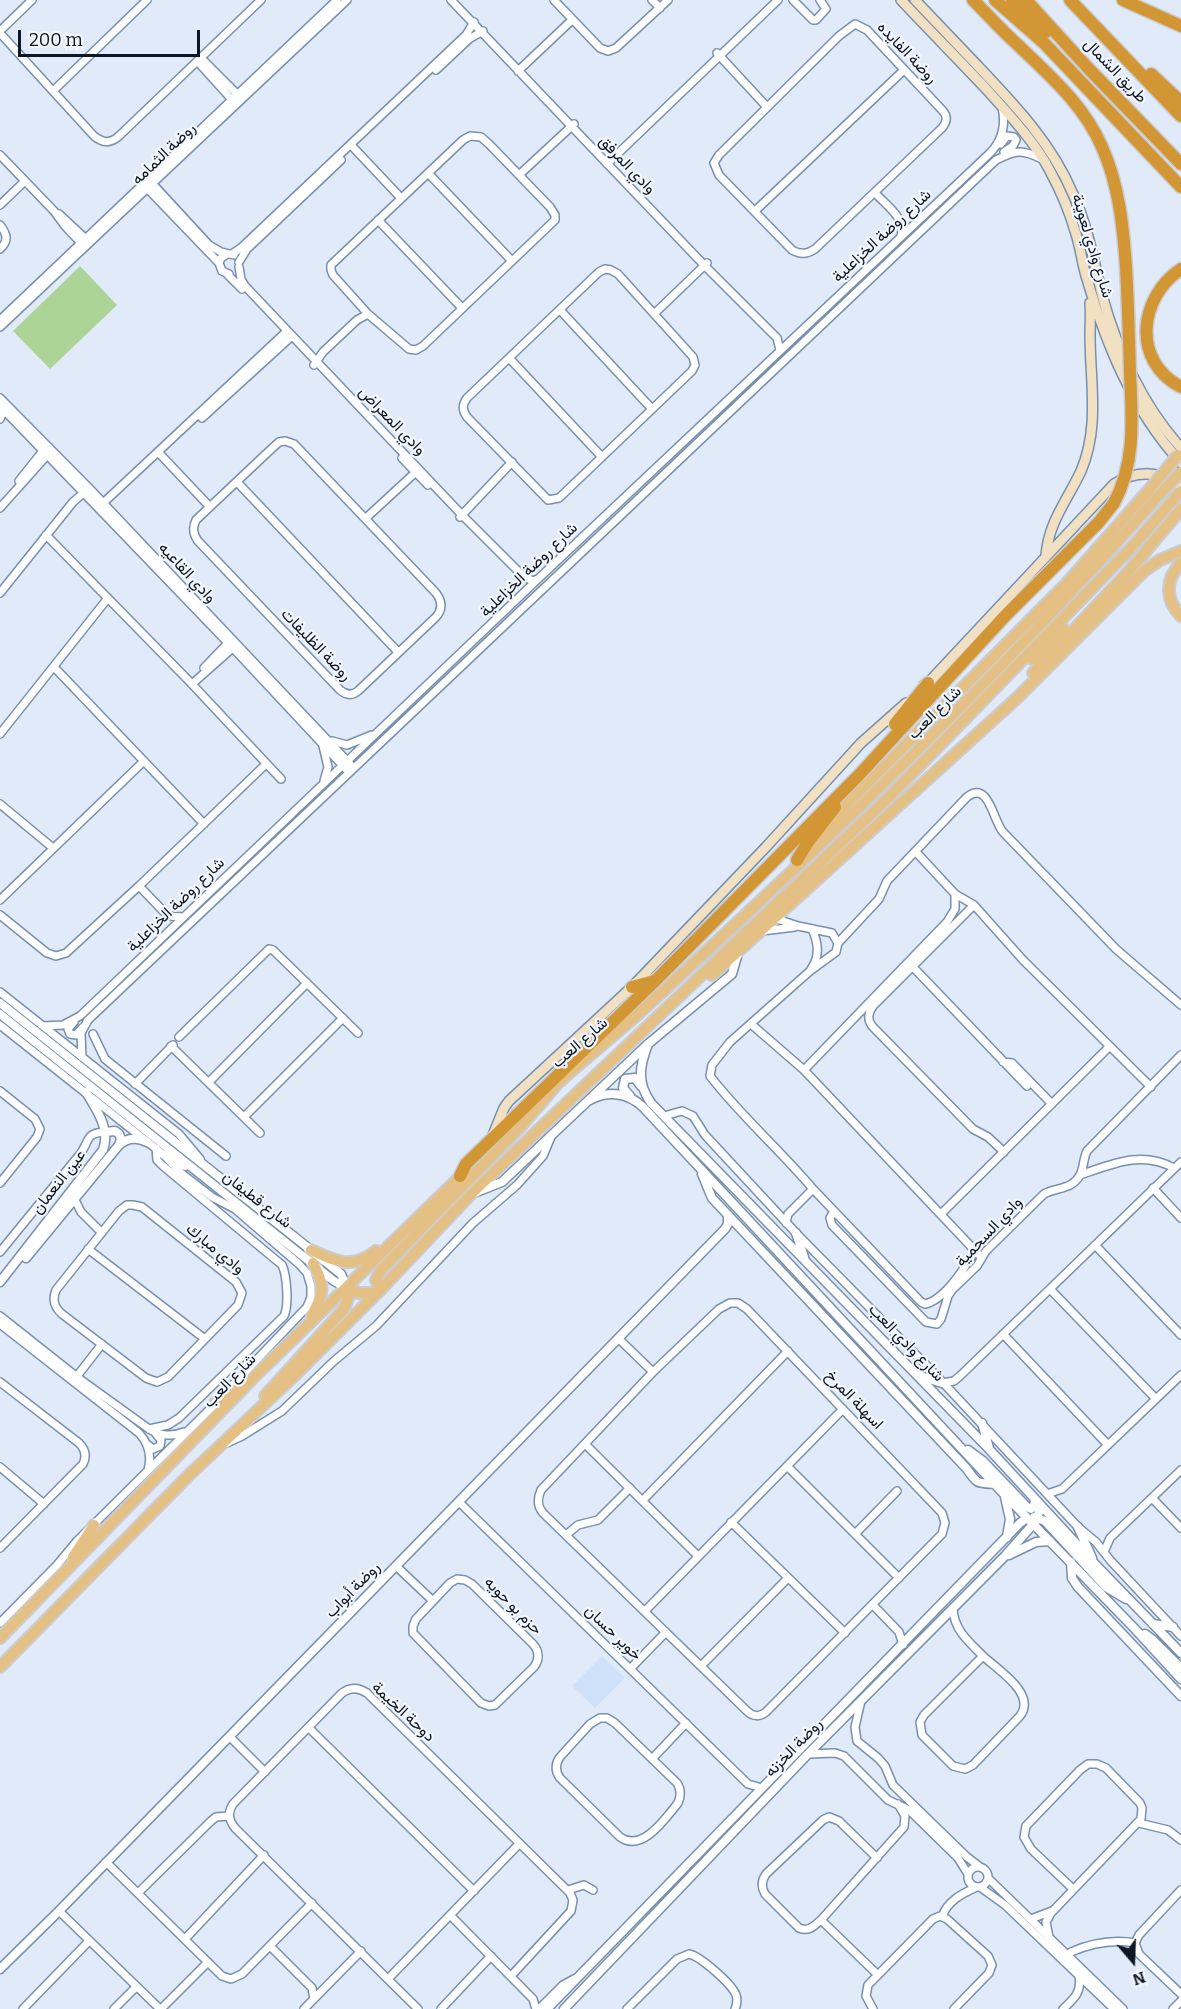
<!DOCTYPE html>
<meta charset="utf-8">
<style>
body{margin:0}
#map{position:relative;width:1181px;height:2009px;overflow:hidden;background:#e0eaf8;font-family:Bitter,serif}
canvas{display:block}
.north{position:absolute;left:1103px;top:1931px;width:60px;height:60px;-webkit-text-stroke:4px #f2f7fe;paint-order:stroke;rotate:161deg;font-size:16px;font-weight:700;line-height:24px;text-align:center;color:#0e1723}
.north::after{content:'';display:block;margin:auto;width:21px;height:27px;background:#0e1723;clip-path:polygon(50% 0,100% 100%,50% 72%,0 100%)}
.scale{position:absolute;left:18px;top:30px;width:182px;height:27px;box-sizing:border-box;border:3px solid #0e1723;border-top:0;padding-left:8px;font-size:18px;line-height:21px;white-space:nowrap;color:#0e1723;-webkit-text-stroke:4px #f2f7fe;paint-order:stroke}
</style>
<div id="map">
<canvas width="1181" height="2009"></canvas>
<div class="north">N</div>
<div class="scale">200 m</div>
</div>
<script>
const context = document.querySelector('canvas').getContext('2d');
context.lineJoin = 'round';
function fillPath(path, color) {
  context.fillStyle = color;
  context.fill(path, 'evenodd');
}
function stroke(path, color, width, dash) {
  context.strokeStyle = color;
  context.lineWidth = width;
  context.lineCap = dash ? 'butt' : 'round';
  context.setLineDash(dash || []);
  context.stroke(path);
}
function drawText(font, color, halo, rows, align = 'center') {
  context.font = font + ' Bitter,Vazirmatn,serif';
  context.lineWidth = 4.5;
  context.setLineDash([]);
  context.textBaseline = 'middle';
  context.strokeStyle = halo;
  context.fillStyle = color;
  for (const [text, x, y, turn = 0] of rows) {
    context.save();
    context.translate(x, y);
    context.rotate((+turn || 0) * Math.PI / 180);
    context.textAlign = isNaN(turn) ? turn : align;
    if (halo) context.strokeText(text, 0, 0);
    context.fillText(text, 0, 0);
    context.restore();
  }
}
const built = new Path2D(`
 M602,1656L625,1678L595,1708L572,1686Z`);
const green = new Path2D(`
 M80,266L117,305L50,369L13,331Z`);
const minor = new Path2D(`
 M451,0L704,265L777,338L780,350
 M554,0L600,48L608,51L616,48L668,0
 M652,0L660,8
 M793,0L813,20H816L826,9L820,0
 M855,24L867,30L943,111C948,117 947,122 942,128L815,249C807,254 801,255 792,250L719,175L714,163L719,155L839,36Z
 M0,31L32,0
 M0,33L94,136C103,143 110,144 119,136L261,0
 M717,53L767,107
 M201,58L240,97
 M197,61L234,102
 M436,70L469,39L483,31
 M518,71L572,20
 M53,91L147,0
 M470,136L481,137L489,144L550,207L555,215V220L423,346L416,350L409,349L368,314L333,275L331,270V265L463,140Z
 M1001,144L1007,136L1014,137L1016,140L1013,146L1004,152
 M351,145L401,198
 M0,155L54,211L65,226L83,245
 M607,164L778,0
 M428,173L512,261
 M519,175L574,124
 M150,181L209,245L221,252L234,255
 M146,187L219,263
 M875,193C886,205 906,218 901,236
 M0,205L25,181
 M755,211L904,70
 M59,214L88,241
 M378,220L462,308
 M0,225C7,234 9,241 0,249
 M227,254L221,258L219,263L222,271L229,274
 M232,254L241,248L466,35L474,22
 M239,262L247,249L341,160
 M239,267L241,279L245,286L462,515L524,577L533,581L538,579
 M605,269L611,270L618,274L693,357L695,365L692,371L559,498L548,500L467,417C462,410 462,405 467,398L599,272Z
 M227,274L242,289
 M560,310L652,409
 M654,314L707,263
 M0,320L337,0
 M0,327L347,0
 M510,359L602,457
 M314,365L323,352L357,320L368,314
 M0,398L89,488L350,764
 M0,406L233,648L346,769
 M202,418L292,336
 M0,419L4,410
 M285,441L294,444L436,593C442,601 443,609 436,617L358,691C352,696 346,695 340,690L198,541C193,534 192,528 196,520L267,453L279,442Z
 M158,452L210,507
 M402,458L428,485
 M19,481L46,447
 M237,482L398,652
 M100,506L287,331
 M0,508L50,452
 M460,517L512,462
 M366,518L417,471
 M46,535L190,682L281,779
 M0,593L73,502L87,490
 M54,667L204,824
 M204,668L230,641
 M192,684L235,646
 M0,734L108,598
 M332,741L347,745L372,735
 M323,746L328,767L324,781
 M0,804L53,848
 M916,852L955,894L974,905L1023,960L1151,1087
 M139,886L168,916L183,917
 M0,900L144,761
 M974,905L873,1006C868,1013 867,1019 872,1026L973,1129L988,1137L1004,1152
 M0,915L47,953L56,956L66,953L139,886L266,764
 M774,918L798,926L832,933L838,943L836,952L810,971L730,1042L712,1065L710,1076C741,1116 780,1150 813,1189L788,1214L786,1223
 M762,931L795,927
 M838,943L879,899L887,881L967,797C989,780 993,821 1003,832L1116,949L1181,1005
 M912,966L1027,1086
 M811,969C820,957 818,942 812,929
 M0,992L179,1134L200,1159
 M74,1022L68,1029L70,1034L76,1035L82,1028
 M751,1024L804,1070L981,1257
 M0,1025L164,1155L181,1173L212,1197L235,1209L299,1264L307,1273L311,1286V1297L307,1307L226,1392
 M43,1026L63,1025L80,1016L538,579L988,155C1002,142 1006,125 1002,107
 M93,1034L105,1059L226,1156
 M179,1037L269,949L273,950L358,1033
 M171,1046L260,1133
 M82,1057L81,1033L88,1020L996,160C1016,150 1022,149 1042,159
 M1003,1062L1012,1063L1052,1104
 M804,1070L947,922L955,909V894
 M209,1082L307,983
 M135,1084L173,1045
 M0,1091L35,1119L40,1129L37,1137L0,1183
 M664,1116L682,1111L693,1116L705,1135L796,1233L934,1373L1078,1527L1096,1542L1110,1560L1181,1636
 M244,1117L343,1018
 M1080,1175C1112,1164 1142,1150 1174,1168
 M1153,1188L1181,1218
 M813,1189L921,1302L925,1304C945,1300 965,1267 975,1251
 M74,1198L81,1212L101,1232
 M127,1205H133L142,1207L236,1282L242,1293L238,1305L168,1377L157,1382L146,1378L62,1314C54,1307 52,1300 56,1290L119,1211Z
 M834,1211L830,1218L832,1225L926,1322L937,1324L941,1319L948,1296L952,1290L977,1266L986,1251L1044,1194C1057,1187 1072,1190 1080,1175C1084,1168 1083,1159 1087,1151L1181,1055
 M941,1214L1109,1047
 M1095,1245L1181,1335
 M88,1249L205,1339
 M0,1252L81,1153C90,1139 86,1133 105,1132
 M1050,1289L1156,1399
 M730,1303H738L747,1309L942,1513L945,1523L942,1534L766,1712C760,1717 753,1717 747,1711L543,1513C537,1506 537,1499 541,1490L653,1372L719,1309Z
 M0,1316L77,1377L149,1429C161,1436 171,1437 184,1432
 M0,1324L139,1433C149,1444 152,1456 148,1470
 M1003,1334L1108,1445
 M619,1339L653,1372
 M74,1380L102,1344
 M0,1382L79,1443C85,1449 87,1456 83,1464L0,1548
 M942,1383L954,1381L961,1375L1181,1162
 M149,1429L168,1425L179,1418L284,1316C289,1306 287,1275 282,1265L163,1166L157,1160L156,1148
 M227,1443L242,1436L282,1411L334,1361L376,1326L473,1223L517,1185L543,1156L551,1137
 M585,1444L698,1556
 M148,1445L153,1449L160,1446L161,1440L156,1434
 M787,1466L899,1578
 M0,1467L44,1504
 M1047,1494L1062,1489L1181,1375
 M1152,1498L1181,1528
 M643,1500L788,1351
 M459,1502L748,1784L762,1788
 M731,1522L845,1633
 M855,1534L897,1491
 M566,1535L578,1525L598,1520L630,1488
 M1104,1552L1110,1538L1181,1470
 M396,1566L433,1601
 M457,1579L465,1580L472,1584L533,1644C539,1651 540,1659 534,1667L495,1705L489,1706L481,1703L413,1633V1626L416,1619L450,1583Z
 M873,1605L899,1632L903,1645
 M953,1609C954,1630 969,1642 983,1656
 M645,1611L843,1409
 M0,1623L57,1565L77,1541L219,1400
 M983,1656C998,1670 1037,1694 1020,1716L973,1765L965,1769L953,1766L922,1735L920,1722L924,1715Z
 M701,1666L788,1578
 M631,1668L666,1632
 M861,1701L855,1727L857,1741L878,1758L885,1766L893,1785L967,1857L980,1867
 M600,1718H607L615,1723L677,1783C681,1789 681,1796 678,1803C665,1819 642,1853 620,1837L560,1778C555,1771 555,1764 560,1757L590,1724Z
 M309,1728L474,1891
 M230,1737L265,1772
 M808,1754L835,1753L844,1756L888,1800L909,1810L958,1858L968,1874
 M652,1759L686,1723
 M1139,1823L1168,1830L1181,1840
 M877,1858L839,1821L829,1817L823,1820L766,1874C761,1881 761,1887 765,1894L799,1928C809,1932 814,1926 821,1920L904,1827L905,1816L898,1804
 M106,1862L222,1976L231,1979L242,1974L312,1903
 M968 1877a10 10 0 1 1 20 0a10 10 0 1 1-20 0Z
 M988,1878L1123,2009
 M980,1887L1005,1905L1114,2009
 M568,1890L584,1885L593,1890
 M1181,1890L1139,1935L1135,1943L1139,1954L1181,1994
 M138,1893L211,1821L216,1817L229,1816
 M59,1911L160,2009
 M450,1915L533,1999L536,2009
 M942,1917C947,1901 963,1893 977,1887
 M1031,1919L1052,1911
 M821,1920L878,1975
 M1049,1937L1046,1922L1051,1913L1141,1819L1142,1808L1140,1803L1106,1768L1097,1764H1088L1080,1770L1026,1826L1024,1837L1031,1849L1073,1889
 M185,1939L264,1855
 M270,1946L312,1988L314,1999
 M1071,1952C1092,1943 1112,1939 1135,1943
 M388,1979L519,1844
 M23,2009L89,1941
 M114,2009L136,1987
 M161,2009L208,1962
 M304,2009L361,1951
 M418,2009L235,1828C229,1820 227,1813 233,1804L341,1694C349,1687 358,1687 367,1693L570,1893L573,1900L571,1911L511,1976
 M441,2009L491,1956
 M539,2009L563,1985L574,1979
 M627,2009L677,1959L689,1954C700,1956 732,1984 736,1995C738,2000 737,2004 735,2009
 M873,2009L866,1996L868,1985L933,1919L940,1916L947,1919L988,1956L992,1965L989,1973L954,2009
 M1063,2009C1074,1999 1082,1992 1079,1976
 M1173,2009L1181,2001`);
const tertiary = new Path2D(`
 M0,1003L341,1274L347,1288
 M0,1014L334,1281L347,1288
 M648,1044C640,1065 636,1082 651,1103L989,1449L1095,1564L1181,1653
 M630,1096L623,1088L625,1079L635,1078L641,1086
 M590,1100C609,1090 628,1093 643,1107L1004,1494L1136,1630L1181,1679
 M105,1132L115,1131L119,1134L121,1139L119,1145
 M164,1155L185,1166
 M702,1174L712,1198L967,1469C977,1484 977,1483 995,1484
 M474,1193L502,1182L648,1044L732,974L738,953
 M796,1233L804,1257
 M26,1258L119,1145C128,1137 137,1137 147,1142
 M0,1282L103,1150C111,1129 96,1109 86,1092
 M917,1375L942,1383
 M982,1423L989,1448
 M968,1450L983,1461L1027,1507L1031,1509L1034,1507L1035,1499
 M1005,1497L1010,1519L1007,1537
 M1034,1517L1045,1521L1106,1587L1126,1599
 M1078,1527L1092,1558
 M1009,1555L1036,1542L1050,1541
 M1071,1562L1072,1578L1078,1587L1181,1696
 M1153,1624L1173,1627
 M1145,1634L1153,1640L1181,1668
 M0,1969L59,1911L725,1229L728,1224V1215
 M547,2009L1020,1523L1027,1518
 M564,2009L808,1754L1005,1556L1036,1521L1041,1506`);
const secondary = new Path2D(`
 M901,0C930,31 960,61 989,92C1011,117 1035,142 1050,171C1061,191 1070,213 1076,234C1081,249 1082,264 1087,279C1107,347 1133,410 1181,463
 M915,0C935,21 955,42 975,63C1013,103 1051,142 1073,194C1088,227 1094,261 1102,295C1117,350 1143,406 1181,448
 M1046,555C1049,521 1067,501 1081,471C1100,427 1090,381 1090,335C1090,324 1091,315 1090,303
 M924,685L928,683L1114,484C1136,470 1159,471 1181,485
 M493,1135L504,1108L509,1101L632,987L766,847L861,743L906,703`);
const primary = new Path2D(`
 M1181,563C1165,579 1165,600 1181,616
 M1032,659L1064,629
 M1033,673L1130,570L1181,509
 M820,834L850,801L1067,583L1149,490
 M712,975L1017,698L1144,571L1160,560L1181,551
 M560,1081C589,1055 620,1031 649,1004C826,842 999,677 1157,497
 M311,1250C337,1262 351,1270 376,1251
 M384,1286L378,1284L376,1280L381,1270L522,1125L557,1084
 M347,1288L359,1293H377
 M312,1315C324,1294 325,1284 313,1263
 M265,1396L344,1309L348,1298L347,1288
 M216,1402L238,1388
 M73,1557L94,1525
 M0,1638L253,1378L466,1171
 M0,1667L188,1476L293,1377L384,1286L471,1194L891,795L1130,549L1181,491`);
const motorway = new Path2D(`
 M973,0C988,15 1002,31 1018,45C1050,76 1084,105 1102,147C1119,185 1123,226 1126,267
 M995,0L1044,43L1181,187
 M1012,0L1046,32
 M1026,0L1087,67L1181,164
 M1070,0L1181,116
 M1123,0L1181,26
 M1151,74L1181,102
 M1181,269C1139,297 1131,361 1181,387
 M895,724L928,683
 M797,860L808,842L835,807
 M632,987L654,981
 M460,1176L466,1164L655,981L859,775L1005,616L1099,522L1114,503`);
const primaryBridge = new Path2D(`
 M1149,490L1178,455
 M1157,497L1181,472`);
const motorwayBridge = new Path2D(`
 M1114,503C1136,462 1132,418 1130,373C1129,337 1128,302 1126,267`);
const streetNames = [
 ["روضة الفايده",907,53,46],
 ["طريق الشمال",1115,71,46],
 ["روضة الثمامه",164,154,-44],
 ["وادي المرفق",627,165,46],
 ["شارع روضة الخزاعلية",882,236,-43],
 ["شارع وادي لعوينة",1092,246,73],
 ["وادي المعراض",392,421,46],
 ["شارع روضة الخزاعلية",529,570,-44],
 ["وادي القاعيه",187,573,47],
 ["روضة الظليفات",316,645,46],
 ["شارع العب",935,713,-45],
 ["شارع روضة الخزاعلية",176,905,-44],
 ["شارع العب",580,1043,-41],
 ["عين النعمان",59,1182,-52],
 ["شارع قطيفان",257,1200,38],
 ["وادي السحمية",989,1232,-47],
 ["وادي مبارك",215,1249,39],
 ["شارع وادي العب",906,1343,46],
 ["شارع العب",230,1381,-46],
 ["اسهلة المرخ",854,1400,46],
 ["روضة أبواب",353,1590,-46],
 ["حزم بو حويه",513,1606,45],
 ["خوير حسان",613,1633,44],
 ["دوحة الخيمة",403,1712,43],
 ["روضة الخزنه",794,1748,-46]
];
fillPath(built, '#cfe1f9');
fillPath(green, '#acd497');
stroke(minor, '#7890af', 10);
stroke(tertiary, '#7890af', 11);
stroke(secondary, '#7890af', 12);
stroke(primary, '#cacccf', 14);
stroke(motorway, '#cacccf', 15);
stroke(minor, '#fff', 7);
stroke(tertiary, '#fff', 8);
stroke(secondary, '#f2e0c2', 9);
stroke(primary, '#e5c085', 10);
stroke(motorway, '#d39634', 12);
stroke(primaryBridge, '#cacccf', 14, []);
stroke(motorwayBridge, '#cacccf', 15, []);
stroke(primaryBridge, '#e5c085', 10);
stroke(motorwayBridge, '#d39634', 12);
drawText('16px', '#0e1723', '#f2f7fe', streetNames);
</script>
